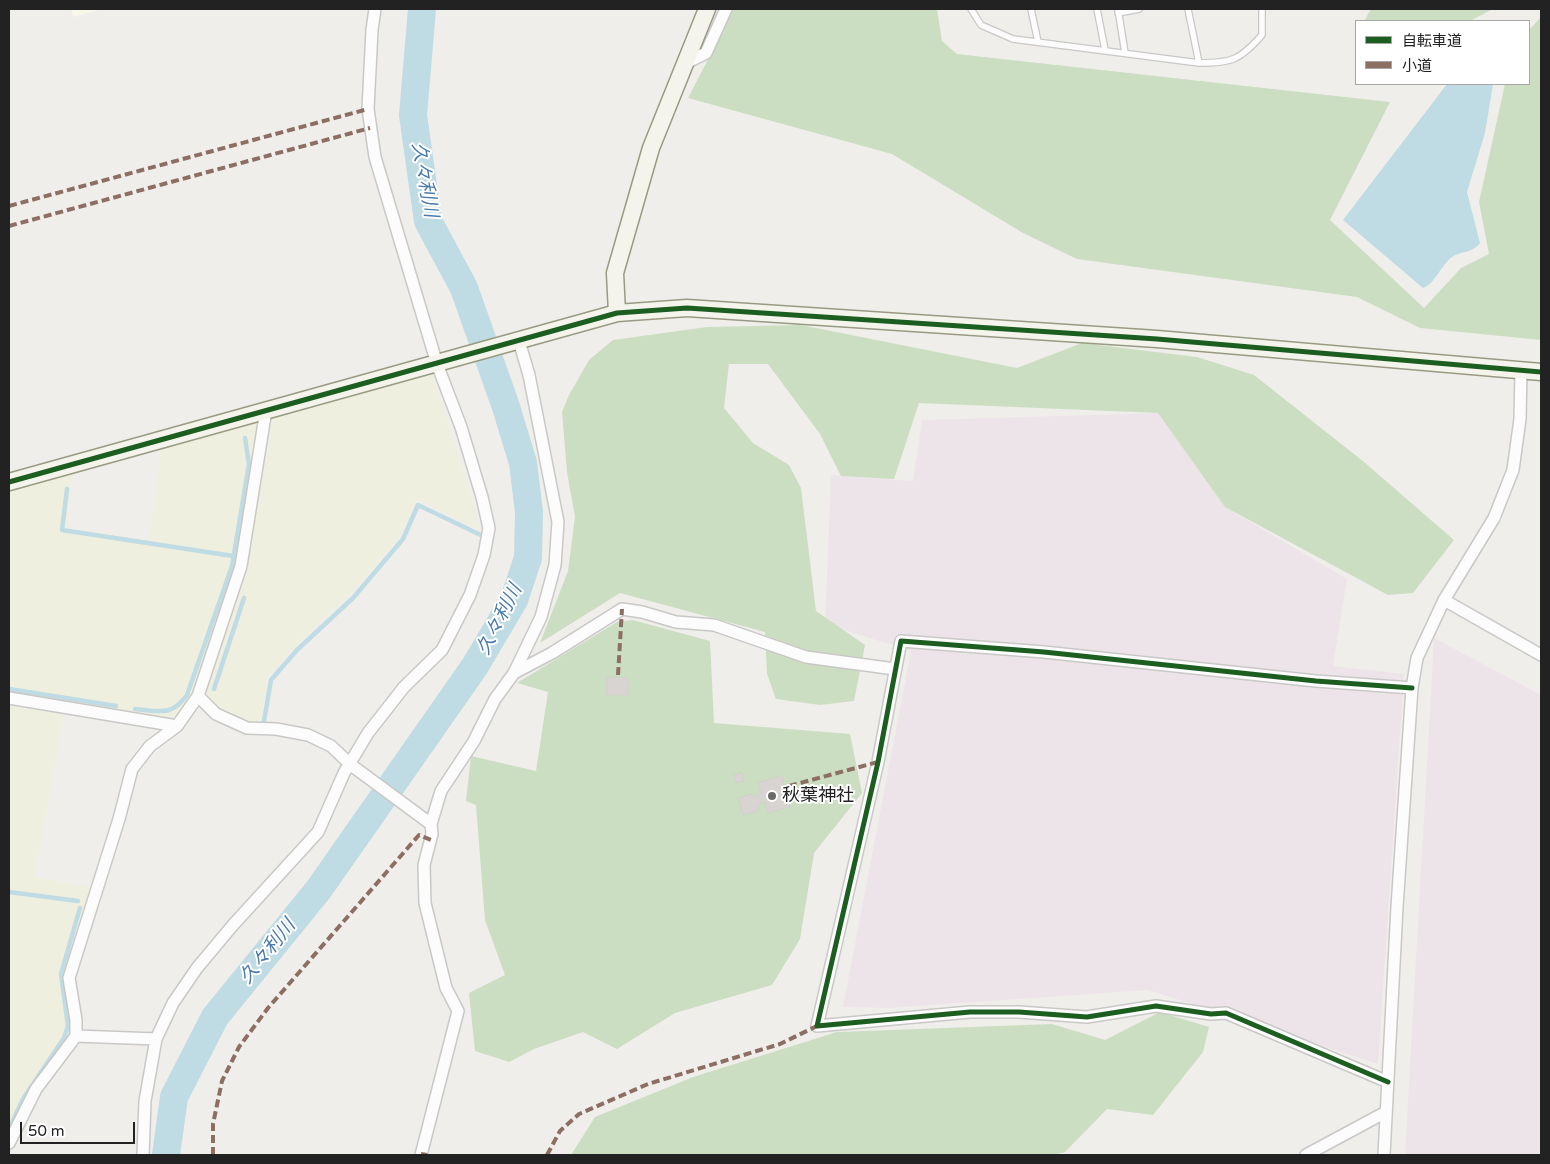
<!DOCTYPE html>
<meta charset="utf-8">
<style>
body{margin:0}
#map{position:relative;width:1550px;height:1164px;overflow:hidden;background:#f0eeeb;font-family:"Varela Round","Noto Sans JP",sans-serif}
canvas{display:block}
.frame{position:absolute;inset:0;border:10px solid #222;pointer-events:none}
.legend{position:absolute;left:1355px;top:20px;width:175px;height:65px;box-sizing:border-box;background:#fff;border:1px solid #a7a7a7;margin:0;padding:6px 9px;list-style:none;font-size:15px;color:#222}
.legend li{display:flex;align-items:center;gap:10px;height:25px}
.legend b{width:25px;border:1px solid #a7a7a7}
.scale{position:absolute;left:20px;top:1122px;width:115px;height:22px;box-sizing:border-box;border:2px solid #222;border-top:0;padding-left:6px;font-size:15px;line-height:18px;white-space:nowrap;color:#222;-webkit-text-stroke:4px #fff;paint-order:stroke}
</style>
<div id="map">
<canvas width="1550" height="1164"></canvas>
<div class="frame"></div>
<ul class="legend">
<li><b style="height:6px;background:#1b5e20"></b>自転車道</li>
<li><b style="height:6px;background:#8d6e63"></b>小道</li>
</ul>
<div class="scale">50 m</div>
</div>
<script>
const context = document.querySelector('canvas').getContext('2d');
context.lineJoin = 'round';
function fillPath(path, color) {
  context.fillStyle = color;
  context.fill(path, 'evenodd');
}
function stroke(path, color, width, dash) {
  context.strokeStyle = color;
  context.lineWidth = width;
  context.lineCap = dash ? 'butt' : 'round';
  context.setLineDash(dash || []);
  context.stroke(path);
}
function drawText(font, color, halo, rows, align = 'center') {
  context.font = font + ' "Varela Round","Noto Sans JP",sans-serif';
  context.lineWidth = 4;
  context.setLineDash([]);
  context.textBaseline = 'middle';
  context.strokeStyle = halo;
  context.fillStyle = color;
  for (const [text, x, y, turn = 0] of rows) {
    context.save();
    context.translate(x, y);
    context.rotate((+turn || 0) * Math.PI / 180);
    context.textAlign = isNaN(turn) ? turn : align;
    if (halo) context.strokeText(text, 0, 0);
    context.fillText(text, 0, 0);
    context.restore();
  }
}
const industrial = new Path2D(`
 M1159,413L1225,507L1347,579L1333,666L1404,674L1378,1064L1148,990L889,1008L843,1007L911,651L825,624L831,475L913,481L922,420Z
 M1434,638L1541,695V1155H1405Z`);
const education = new Path2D(`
 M71,9H102L73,17Z`);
const farmland = new Path2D(`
 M432,373L478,517L479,529L416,499L398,539L348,597L304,637L267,676L261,720L249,723L218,711L202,694L245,570L274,417Z
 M261,416L236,565L194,693L175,722L9,695V485L74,467L66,528L149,540L162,443Z
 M9,701L65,710L35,877L92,887L66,975L74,1034L9,1135Z`);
const forest = new Path2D(`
 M734,9H937L942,41L957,54L1390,102L1330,220L1424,308L1461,268L1489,254L1479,202L1505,84H1529V30L1541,17V340L1420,328L1357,297L1077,259L1023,233L892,154L688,98Z
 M1371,9H1493L1470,21H1364Z
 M801,325L1017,368L1082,343L1197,357L1254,375L1364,462L1454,540L1413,593L1388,595L1225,507L1158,413L919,403L894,479L841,476L820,434L768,364H729L724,408L753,443L789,465L801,488L816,611L865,645L854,701L820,705L776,699L767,674L765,632L620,593L540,643L568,571L575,517L567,472L562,412L569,395L589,360L613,340L707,327Z
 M633,620L710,641L714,723L850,734L862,793L814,853L800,939L772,985L675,1013L617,1049L583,1032L534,1049L509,1062L475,1051L469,993L505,975L485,920L476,805L466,801L471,756L536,771L548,692L517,683L617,622Z
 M1160,1012L1209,1027L1203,1052L1153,1115L1107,1109L1065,1152L1053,1155H571L595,1117L693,1077L837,1032L1052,1024L1105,1040Z`);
const water = new Path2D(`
 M1447,84H1493L1485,133L1467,192L1480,243C1473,253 1461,251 1452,257C1440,266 1436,283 1423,288L1343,220Z`);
const stream = new Path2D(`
 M67,489L62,530L233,556
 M9,689L116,706
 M214,689L244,598
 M135,709C160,711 171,717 187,695L232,566L249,464L245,438
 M263,727L271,680L297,650L353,598L403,539L418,505L487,538
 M9,892L78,901
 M9,1129L23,1099L64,1038L68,1026L61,974L80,908`);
const river = new Path2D(`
 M166,1155L174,1097L215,1017L319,889L475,666L514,600L528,558L529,512L523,463L506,407L464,288L428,221L413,115L422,9`);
const building = new Path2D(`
 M607,677L628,678V695H607Z
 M742,773L744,781L736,783L734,775Z
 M782,776L790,807L767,813L765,802L757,805L758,811L743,815L738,798L752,794L753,797L761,794L758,783Z`);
const lane = new Path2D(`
 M971,9L981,25L1013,39L1199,63C1232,63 1240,60 1262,35V9
 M1031,9L1038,42
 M1097,9L1105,50
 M1118,9L1125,53
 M1188,9L1199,63
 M1118,13L1139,9`);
const street = new Path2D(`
 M684,64L706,53L726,9
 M1444,600L1541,655
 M514,673L552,653L622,609L642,612L676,622L714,625L806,657L895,669
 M198,696L216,714L247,728L276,729L308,735L331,746L351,765L431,824
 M9,698L177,726
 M76,1036L156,1039
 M1388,1082L1226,1013L1211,1014L1156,1006L1087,1017L1019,1012H970L817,1026L878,762L901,641L1044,652L1316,681L1412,688
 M9,1143L36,1089L76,1036V1020L69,978L119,819L132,769L150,746L177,726L198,696L241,566L266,410
 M143,1155L145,1101L156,1039L173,1003L197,968L233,925L318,832L344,773L368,733L404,687L442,650L470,595L484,555L489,528L482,497L461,427L437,364L375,157L368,109L372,30L375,9
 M421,1155L458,1011L446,988L425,903L424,865L432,834L431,824L441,791L474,741L495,699L514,673L541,617L555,565L558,522L529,375L519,341
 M1306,1155L1386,1112
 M1384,1155L1397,907L1412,688L1417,658L1444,600L1494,518L1513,470L1520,419L1521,371`);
const secondary = new Path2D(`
 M617,313L615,273L651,148L707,9
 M9,482L617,313L687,308L1157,339L1541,372`);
const quiet = new Path2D(`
 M9,206L368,109
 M9,226L370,128
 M618,675L622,609
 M789,786L878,762
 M421,1154L427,1155
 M213,1155V1124L222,1081L239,1047L268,1008L419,835L431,840
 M547,1155L560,1131L579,1114L648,1084L780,1044L817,1026`);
const cycleway = new Path2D(`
 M9,482L617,313L687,308L1157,339L1541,372
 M1388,1082L1226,1013L1211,1014L1156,1006L1087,1017L1019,1012H970L817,1026L878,762L901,641L1044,652L1316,681L1412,688`);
const markers = [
 [772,796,5,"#6a6968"]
];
const poiNames = [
 ["秋葉神社",782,796]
];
const waterNames = [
 ["久々利川",424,180,80],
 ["久々利川",500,620,-63],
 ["久々利川",268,952,-51]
];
fillPath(industrial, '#ede4e9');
fillPath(education, '#f8f7e8');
fillPath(farmland, '#efefdf');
fillPath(forest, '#cbdec1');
fillPath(water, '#bfdbe3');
stroke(stream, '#bfdbe3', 4.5);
stroke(river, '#bfdbe3', 28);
fillPath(building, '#d7d4d2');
stroke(building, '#d3d0cc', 1);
stroke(lane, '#c9c8c7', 8);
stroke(street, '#c9c8c7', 14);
stroke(secondary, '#999a82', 19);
stroke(lane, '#fdfcfc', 5.5);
stroke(street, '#fdfcfc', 11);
stroke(secondary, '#f4f4ed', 16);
stroke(quiet, '#8d6e63', 4, [8, 4]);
stroke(cycleway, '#1b5e20', 5);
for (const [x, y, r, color] of markers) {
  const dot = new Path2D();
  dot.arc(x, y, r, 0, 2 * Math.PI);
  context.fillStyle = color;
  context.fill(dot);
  stroke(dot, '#fff', 2);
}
drawText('18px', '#222', '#fff', poiNames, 'left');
drawText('italic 19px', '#4a7aab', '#fff', waterNames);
</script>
